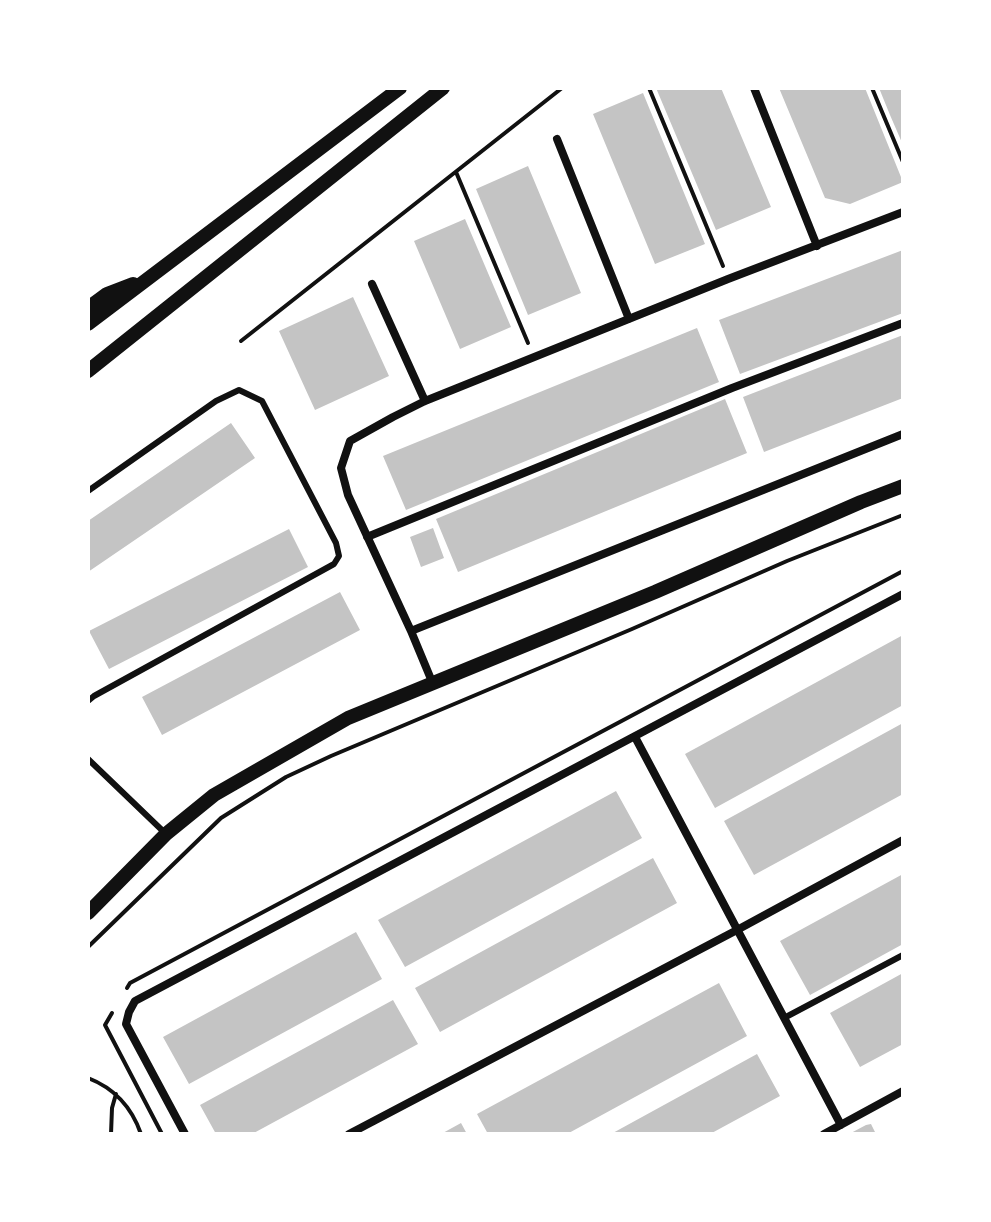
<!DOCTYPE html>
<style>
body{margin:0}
#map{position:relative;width:991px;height:1222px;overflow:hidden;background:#fff;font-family:"PT Sans Narrow",sans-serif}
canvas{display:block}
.frame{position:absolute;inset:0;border:90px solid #fff;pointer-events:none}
</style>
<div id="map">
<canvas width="991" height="1222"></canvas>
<div class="frame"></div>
</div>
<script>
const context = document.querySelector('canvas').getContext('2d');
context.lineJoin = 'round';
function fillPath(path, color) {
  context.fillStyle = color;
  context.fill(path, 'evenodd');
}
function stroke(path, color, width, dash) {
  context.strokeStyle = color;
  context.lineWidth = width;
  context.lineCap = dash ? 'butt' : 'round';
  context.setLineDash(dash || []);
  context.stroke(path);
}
const building = new Path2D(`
 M656,88H721L771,207L716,230Z
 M779,88H865L903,182L850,204L825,198Z
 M879,88H903V145L890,115Z
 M643,93L705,244L655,264L593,114Z
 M528,166L581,293L528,315L476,189Z
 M465,219L511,327L460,349L414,241Z
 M903,250V313L740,374L719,320Z
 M353,297L389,376L315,410L279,331Z
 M697,328L719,382L406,510L383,456Z
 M903,335V398L764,452L743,397Z
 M725,399L747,453L458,572L436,519Z
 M231,423L255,458L88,572V521Z
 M433,528L444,558L421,567L410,537Z
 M289,529L308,567L109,669L89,631Z
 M340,592L360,630L162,735L142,697Z
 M903,635V705L715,808L685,754Z
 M903,723V794L754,875L724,821Z
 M616,791L642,838L405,967L378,920Z
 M653,858L677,903L440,1032L415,988Z
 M903,874V944L810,995L780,941Z
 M356,932L382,979L189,1084L163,1037Z
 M903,973V1044L860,1067L830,1013Z
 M719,983L747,1036L567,1134H488L477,1114Z
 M393,1000L418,1044L252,1134H216L200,1105Z
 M757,1054L780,1096L710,1134H611Z
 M461,1123L467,1134H441Z
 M871,1124L876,1134H849L866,1125Z`);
const path = new Path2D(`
 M649,88L723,266
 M872,88L903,162
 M456,172L528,343
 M241,341L562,88
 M88,947L221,818L286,777L331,756L632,629L787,561L903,515
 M127,988L130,983L903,571
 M112,1013L105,1025L162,1134
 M88,1078C114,1088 132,1108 141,1134
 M111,1134L112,1108L116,1094`);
const service = new Path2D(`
 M88,491L216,401L239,390L262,401L336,543L339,556L334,564L94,696L88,701
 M88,759L166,834
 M784,1018L903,955`);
const minor = new Path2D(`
 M754,88L817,246
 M557,139L629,319
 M372,284L425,401
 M367,537L732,388L903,323
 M411,631L903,434
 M433,684L411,631L348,495L341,468L350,441L393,417L425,401L728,279L903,212
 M635,737L841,1125
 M185,1134L126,1024L129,1012L135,1001L903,594
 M349,1134L737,930L903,840
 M824,1134L903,1091`);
const tertiary = new Path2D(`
 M88,308L107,294L133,284
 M88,324L400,88
 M88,371L443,88
 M88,913L166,834L214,795L348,718L655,592L861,502L903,486`);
fillPath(building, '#c4c4c4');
stroke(path, '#111', 4);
stroke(service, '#111', 6);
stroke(minor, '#111', 8);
stroke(tertiary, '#111', 14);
</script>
